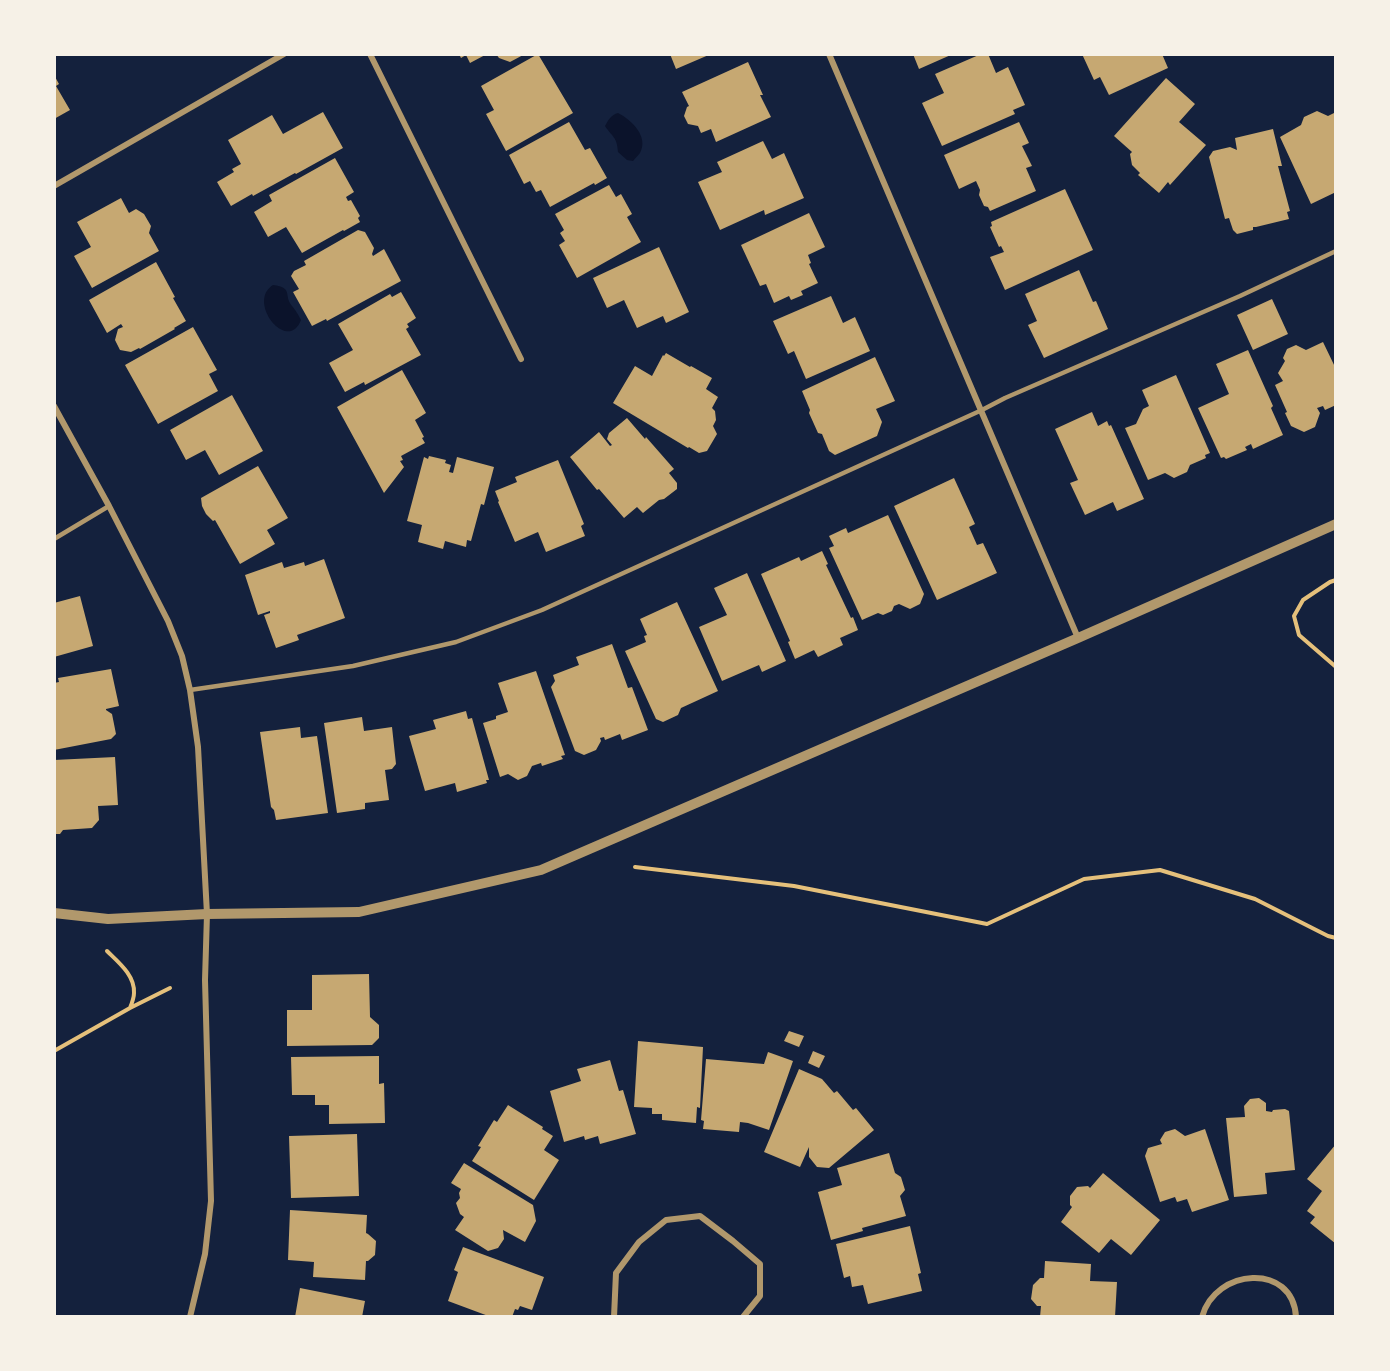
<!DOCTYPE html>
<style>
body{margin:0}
#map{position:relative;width:1390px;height:1371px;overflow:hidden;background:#14213d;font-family:Cabin,sans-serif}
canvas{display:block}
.frame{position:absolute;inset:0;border:56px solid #f6f1e7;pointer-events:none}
</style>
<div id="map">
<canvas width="1390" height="1371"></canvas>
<div class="frame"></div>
</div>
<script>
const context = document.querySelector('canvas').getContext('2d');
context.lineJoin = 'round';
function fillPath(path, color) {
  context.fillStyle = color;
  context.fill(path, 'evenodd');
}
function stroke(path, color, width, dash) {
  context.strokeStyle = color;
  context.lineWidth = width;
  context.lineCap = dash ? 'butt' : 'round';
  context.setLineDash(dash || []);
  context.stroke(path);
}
const water = new Path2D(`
 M618,113C632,120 649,137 640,153C638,156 635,158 633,161L627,160L618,152C617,136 612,137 605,126C609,119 611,115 618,113Z
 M273,285C294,288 283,295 292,306C296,311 298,314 301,320C288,354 246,302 273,285Z`);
const building = new Path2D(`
 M459,54H487L470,63L466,55L461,58Z
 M496,54H525L510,62L499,58Z
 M538,54L573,113L506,151L486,114L494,110L481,86Z
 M670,54H711L676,69Z
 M913,54H953L919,69Z
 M981,54H988L996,73L1008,67L1025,105L1013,110L1015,114L942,146L922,103L944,93L935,74Z
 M1082,54H1162L1168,68L1109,95L1100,77L1094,80Z
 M748,62L763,95H760L771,117L716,142L711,129L701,133L698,126L688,124L684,116L687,107L689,106L682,92Z
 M54,75L59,84L56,86L70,110L54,119Z
 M1166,78L1195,104L1179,122L1206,145L1170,185L1168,182L1159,193L1138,175L1140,173L1132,165L1130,154L1132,152L1114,136Z
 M1317,111L1328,116L1336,112V192L1311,204L1280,137L1301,125L1304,117Z
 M323,112L343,148L296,174L295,173L253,196L252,194L231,206L217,182L234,172L232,169L241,164L228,140L272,115L283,134Z
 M569,122L585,150L590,148L607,178L595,185L594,183L550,207L541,190L536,192L530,181L524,184L509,155Z
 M1019,122L1029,143L1022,146L1032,166L1026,168L1036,191L990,211L988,207L984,206L979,195L980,190L976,181L959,189L944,155Z
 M1273,129L1282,166H1278L1290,211L1287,212L1289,219L1256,227H1253V230L1237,234L1233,230L1229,218L1225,219L1209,157L1213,151L1230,147L1237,150L1235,138Z
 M763,141L772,159L784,153L804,198L765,215L764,210L720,230L698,182L722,172L717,162Z
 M335,158L354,192L346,197L348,201L351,200L360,216L358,218L360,222L344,231L343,230L302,253L286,227L268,237L254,212L272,201L269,195Z
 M609,185L616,197L621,194L632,214L627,217L641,242L577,278L559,245L565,241L560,233L564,230L555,214Z
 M1065,189L1093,250L1005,290L990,257L1004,252L1001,246L999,247L990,227L992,226L991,222Z
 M121,198L129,213L136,209L144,214L151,226L149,233L159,251L92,288L74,256L91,247L77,222Z
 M809,213L825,247L808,255L811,263L809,264L818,283L801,291L803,295L791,300L789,296L774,303L766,284L760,286L741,245Z
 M358,230L365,232L374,248L372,254L373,256L384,249L401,281L327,321L326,319L312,326L293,292L299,289L291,276L294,271L306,265L304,261Z
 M659,247L689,312L666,323L663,316L637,328L624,300L607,308L593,278Z
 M156,262L175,297L173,298L186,321L174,328L175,329L140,349L139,348L131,352L120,350L115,340L118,329L123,327L121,324L107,333L89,300Z
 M1079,270L1093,302L1096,301L1108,329L1044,358L1028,325L1037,321L1025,294Z
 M401,292L416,318L407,324L409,327L406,329L421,355L365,385L364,382L345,392L329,363L353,350L338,324L390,294L392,297Z
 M831,296L843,323L855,317L870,351L806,379L794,351L788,354L773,321Z
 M1272,299L1288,334L1253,350L1237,315Z
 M193,327L217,370L209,374L218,391L158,424L125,365Z
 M1323,342L1336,369V405L1325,410L1323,406L1317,408L1320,413L1315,427L1304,432L1291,426L1285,413L1287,412L1275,385L1283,381L1278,373L1285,361L1283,358L1287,349L1296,345L1306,350Z
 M1248,350L1273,406L1271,408L1283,435L1253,449L1251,444L1245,447L1247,450L1226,459L1224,457L1221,458L1198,408L1229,394L1216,364Z
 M666,353L690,367L691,366L712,378L706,389L718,397L712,408L715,411L716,420L713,426L717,434L707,451L699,453L689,447L688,448L613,403L635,366L652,376L663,355L664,356Z
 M875,357L895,401L876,409L882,422L877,436L835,455L829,451L822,434L818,433L809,413L810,410L802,391Z
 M402,370L426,413L415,420L424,437L422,438L425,443L401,456L403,460L400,461L404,467L384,493L337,407Z
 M1176,375L1210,453L1205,455L1206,458L1190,465L1187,472L1174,478L1165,473L1148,480L1125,428L1136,424L1143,409L1149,406L1142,390Z
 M232,395L263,451L219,475L205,450L186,460L170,430Z
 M1092,412L1098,426L1107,421L1109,426L1111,425L1144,499L1117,511L1113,502L1085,515L1070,483L1078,480L1055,429Z
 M627,418L645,439L646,437L674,469L669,473L677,483V489L664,499L659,500L643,513L637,507L624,518L599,489L597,490L570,457L599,432L610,446L612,445L607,439L609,433Z
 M429,456L446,460L445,463L451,465L449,472L453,473L457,457L494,467L484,505L481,504L471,541L467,540L466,547L445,541L443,549L418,542L422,525L407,521L424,457L428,459Z
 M558,460L584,524L581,526L585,536L546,552L538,532L515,542L498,502L499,501L495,491L517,482L515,477Z
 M258,466L288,518L267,530L275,544L240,564L215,520L213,521L206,514L202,506L201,498Z
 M954,478L975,524L969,527L977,545L983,543L997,573L937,600L894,506Z
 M888,515L924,594L920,604L910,609L899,604L894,606L892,611L883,615L878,613L862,620L829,548L834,546L829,536L846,528L848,533Z
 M822,551L828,564L826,565L851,618L853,617L858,630L840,638L843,645L818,657L814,650L795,659L788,642L790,641L761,574L799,557L801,561Z
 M324,559L345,618L297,635L299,640L276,648L264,615L270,613V611L258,615L245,575L282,562L284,568L304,562L305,566Z
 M747,573L786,661L762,672L759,665L722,681L699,627L727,615L714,588Z
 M80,596L93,646L54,657V603Z
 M677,602L718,691L681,708L678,715L663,722L656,719L625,651L646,642L644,636L647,635L640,619Z
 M612,644L628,688L632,687L648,730L622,740L620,734L605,740L604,737L600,738L601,741L596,750L584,755L575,751L551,687L555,681L553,675L579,665L576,657Z
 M111,669L119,706L106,709V710L112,714L116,734L111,739L54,750V683L59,682L58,678Z
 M536,671L565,755L561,756L563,759L542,766L541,763L532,766L527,776L518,780L508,774L500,777L483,723L496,719V716L508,712L498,683Z
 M466,711L468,719L472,718L489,780H486L487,783L457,792L455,783L425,791L409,736L436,729L433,720Z
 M362,717L364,731L392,727L396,764L392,769L385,770L389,800L365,803V809L337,813L324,723Z
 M300,727L301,738L317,736L328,813L276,820L274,810L271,807L260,732Z
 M115,757L118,805L98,806L99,820L92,828L63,830L60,834H54V760Z
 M369,974L370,1017L379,1025V1038L372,1045L287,1046V1010H312V975Z
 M789,1031L804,1036L799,1047L784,1041Z
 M638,1041L703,1047L700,1108L697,1107L696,1123L662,1120V1114H652V1108L634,1107Z
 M813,1051L825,1056L819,1068L808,1063Z
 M768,1052L793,1061L769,1130L748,1123L740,1122L739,1132L703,1129L704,1121L701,1120L706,1059L764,1064Z
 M379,1056V1084L384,1083L385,1123L329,1124V1105H315V1095H292L291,1057Z
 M610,1060L619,1091L623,1090L636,1134L600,1144L598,1136L585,1140L584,1136L564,1142L550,1091L581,1081L577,1069Z
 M799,1069L822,1079L834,1093L837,1091L853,1110L856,1108L874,1130L829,1168L817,1167L809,1157V1147L800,1167L764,1152Z
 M1259,1098L1266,1103V1111L1272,1112L1273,1110L1285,1109L1289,1111L1295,1170L1265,1173L1267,1194L1234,1197L1226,1118L1245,1117L1244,1106L1250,1099Z
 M508,1105L543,1127L542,1129L553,1136L544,1150L559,1160L534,1200L472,1161L481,1147L478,1146L494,1120L497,1122Z
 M1175,1129L1185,1136L1205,1129L1229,1200L1192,1212L1187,1199L1177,1202L1175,1197L1160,1202L1145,1156L1148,1148L1162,1144L1160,1140L1165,1132Z
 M357,1134L359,1196L291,1198L289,1136Z
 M1336,1144V1244L1310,1223L1315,1217L1307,1211L1322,1191L1307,1179Z
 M889,1153L895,1173L901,1177L905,1190L900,1196L906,1216L862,1228L863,1231L831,1240L818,1192L842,1185L837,1168Z
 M464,1163L533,1205L536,1221L525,1242L503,1230L504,1239L498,1248L488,1251L455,1230L464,1217L460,1214L456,1203L460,1198L459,1193L461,1189L451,1183Z
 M1103,1173L1160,1220L1131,1255L1111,1239L1099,1253L1061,1222L1072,1207L1070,1205V1196L1077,1187L1088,1186L1090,1188Z
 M290,1210L367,1215L366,1233L368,1234L376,1241L375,1255L368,1261H366L365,1280L313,1277L314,1262L288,1260Z
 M910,1226L921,1273L918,1274L922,1291L868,1304L863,1285L852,1287L850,1276L844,1278L836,1244Z
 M463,1247L544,1277L532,1310L520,1306L518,1310L515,1309L512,1317H491L448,1301L458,1272L454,1270Z
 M1045,1261L1091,1264L1090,1281L1117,1282L1115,1317H1040L1041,1306H1037L1031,1299L1033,1285L1040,1278H1044Z
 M300,1288L365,1301L362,1317H295Z`);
const path = new Path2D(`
 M1336,580L1330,582L1303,600L1294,616L1299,635L1336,667
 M635,867L794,886L987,924L1084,879L1160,870L1255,899L1328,936L1336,938
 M107,951C118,962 135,975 134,993C134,997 132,1003 130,1008
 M54,1051L130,1008L170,988`);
const service = new Path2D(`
 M54,539L109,506
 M190,690L353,666L456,642L542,610L982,410L1005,398L1240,296L1336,251`);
const minor = new Path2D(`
 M370,54L521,359
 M829,54L1078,638
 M54,186L284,54
 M54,406L109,506L168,621L182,656L190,690L198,747L207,914L205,980L211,1201L205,1254L190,1317
 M614,1317L616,1273L639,1242L666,1220L700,1216L733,1241L760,1264V1296L743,1317
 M1202,1317C1215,1268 1293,1262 1296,1317`);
const tertiary = new Path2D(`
 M54,913L108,919L207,914L359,912L541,870L1078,638L1336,524`);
fillPath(water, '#0b132b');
fillPath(building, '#c6a872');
stroke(path, '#e5c07b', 4);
stroke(service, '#b1986c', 4.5);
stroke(minor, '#b1986c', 6);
stroke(tertiary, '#b1986c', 10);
</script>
